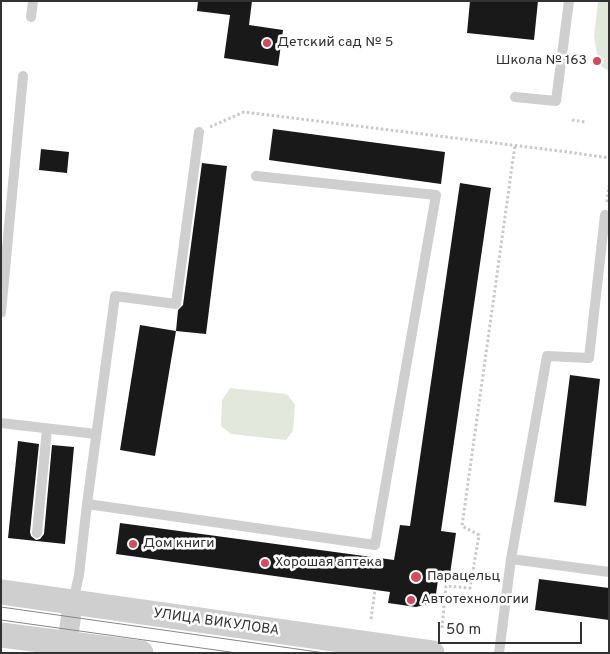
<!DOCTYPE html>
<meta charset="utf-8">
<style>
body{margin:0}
#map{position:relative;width:610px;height:654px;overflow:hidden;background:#fff;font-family:Overpass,sans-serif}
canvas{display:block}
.frame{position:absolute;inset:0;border:2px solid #323232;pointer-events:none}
.scale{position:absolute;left:438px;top:622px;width:144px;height:22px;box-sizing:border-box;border:2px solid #323232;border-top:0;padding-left:6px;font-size:15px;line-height:18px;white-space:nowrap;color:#323232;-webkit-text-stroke:4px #fff;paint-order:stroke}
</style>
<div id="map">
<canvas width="610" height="654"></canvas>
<div class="frame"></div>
<div class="scale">50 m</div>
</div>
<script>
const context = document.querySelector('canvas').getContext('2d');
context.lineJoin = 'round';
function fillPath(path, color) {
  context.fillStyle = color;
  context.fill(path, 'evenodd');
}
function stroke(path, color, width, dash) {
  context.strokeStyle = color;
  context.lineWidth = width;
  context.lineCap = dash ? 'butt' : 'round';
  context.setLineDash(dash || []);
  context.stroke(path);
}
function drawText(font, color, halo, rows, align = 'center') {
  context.font = font + ' Overpass,sans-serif';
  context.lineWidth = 5;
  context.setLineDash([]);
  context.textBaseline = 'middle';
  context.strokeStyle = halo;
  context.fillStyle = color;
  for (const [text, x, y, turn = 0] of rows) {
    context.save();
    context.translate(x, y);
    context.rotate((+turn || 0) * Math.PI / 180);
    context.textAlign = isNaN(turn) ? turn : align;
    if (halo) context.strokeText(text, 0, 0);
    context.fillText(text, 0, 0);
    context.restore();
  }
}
const green = new Path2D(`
 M598,1H609V71L599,65L594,37Z
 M230,388L287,394L295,405L293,431L286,440L231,434L221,426L222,400Z`);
const building = new Path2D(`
 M198,1H252L249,25L283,30L278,66L224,58L230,15L197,11Z
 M470,1H538L534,40L467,33Z
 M273,129L445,152L441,184L269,160Z
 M41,149L69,152L67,173L39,170Z
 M202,163L227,166L206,334L176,331L178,310L183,305Z
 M460,183L491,188L441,531L456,533L450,574L439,573L436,594L427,604L416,607L388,603L390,592L116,554L120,523L394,560L400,525L410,526Z
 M140,325L176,331L155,456L120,450Z
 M570,375L600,379L586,506L554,502Z
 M18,441L39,444L30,532L31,536L36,540L40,539L44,534L52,445L74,447L65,544L8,538Z
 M539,579L609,588V620L535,610Z`);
const path = new Path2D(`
 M572,120L585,122
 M210,127L244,112L568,152L609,158
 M607,202L609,186
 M371,619L375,590
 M442,628L446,586L470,588L479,535L462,526L515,145`);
const service = new Path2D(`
 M31,17L33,1
 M515,97L556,101L569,1
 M1,313L23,76
 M1,423L96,434
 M87,504L375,545L436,195L256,176
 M37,533L47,429
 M511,559L609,572
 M73,602L79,575L87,504L115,296L176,304L199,132
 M499,653L511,559L547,356L589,358L605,215`);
const minor = new Path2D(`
 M66,653L73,602`);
const tertiary = new Path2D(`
 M1,592L432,653
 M1,635L141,653`);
const tram = new Path2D(`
 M1,607L325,653
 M1,620L237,653`);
const markers = [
 [267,43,5,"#d14c5e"],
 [597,61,5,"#d14c5e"],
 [133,544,5,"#d14c5e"],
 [265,563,5,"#d14c5e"],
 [416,577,6,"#d14c5e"],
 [411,600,5,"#d14c5e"]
];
const poiNames = [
 ["Детский сад № 5",277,43],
 ["Школа № 163",587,61,"right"],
 ["Дом книги",143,544],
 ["Хорошая аптека",275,563],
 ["Парацельц",427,577],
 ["Автотехнологии",421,600]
];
const streetNames = [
 ["УЛИЦА ВИКУЛОВА",216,623,8]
];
fillPath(green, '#e3e8dc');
fillPath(building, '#191919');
stroke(path, '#c9c9c9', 3, [2.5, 2.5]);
stroke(service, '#cfcfcf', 10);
stroke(minor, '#cfcfcf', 20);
stroke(tertiary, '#cfcfcf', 25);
stroke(tram, '#878787', 1);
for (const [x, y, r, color] of markers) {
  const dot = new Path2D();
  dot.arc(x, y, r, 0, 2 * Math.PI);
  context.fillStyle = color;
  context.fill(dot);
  stroke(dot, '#fff', 2);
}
drawText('14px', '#323232', '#fff', poiNames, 'left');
drawText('14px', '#323232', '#fff', streetNames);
</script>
